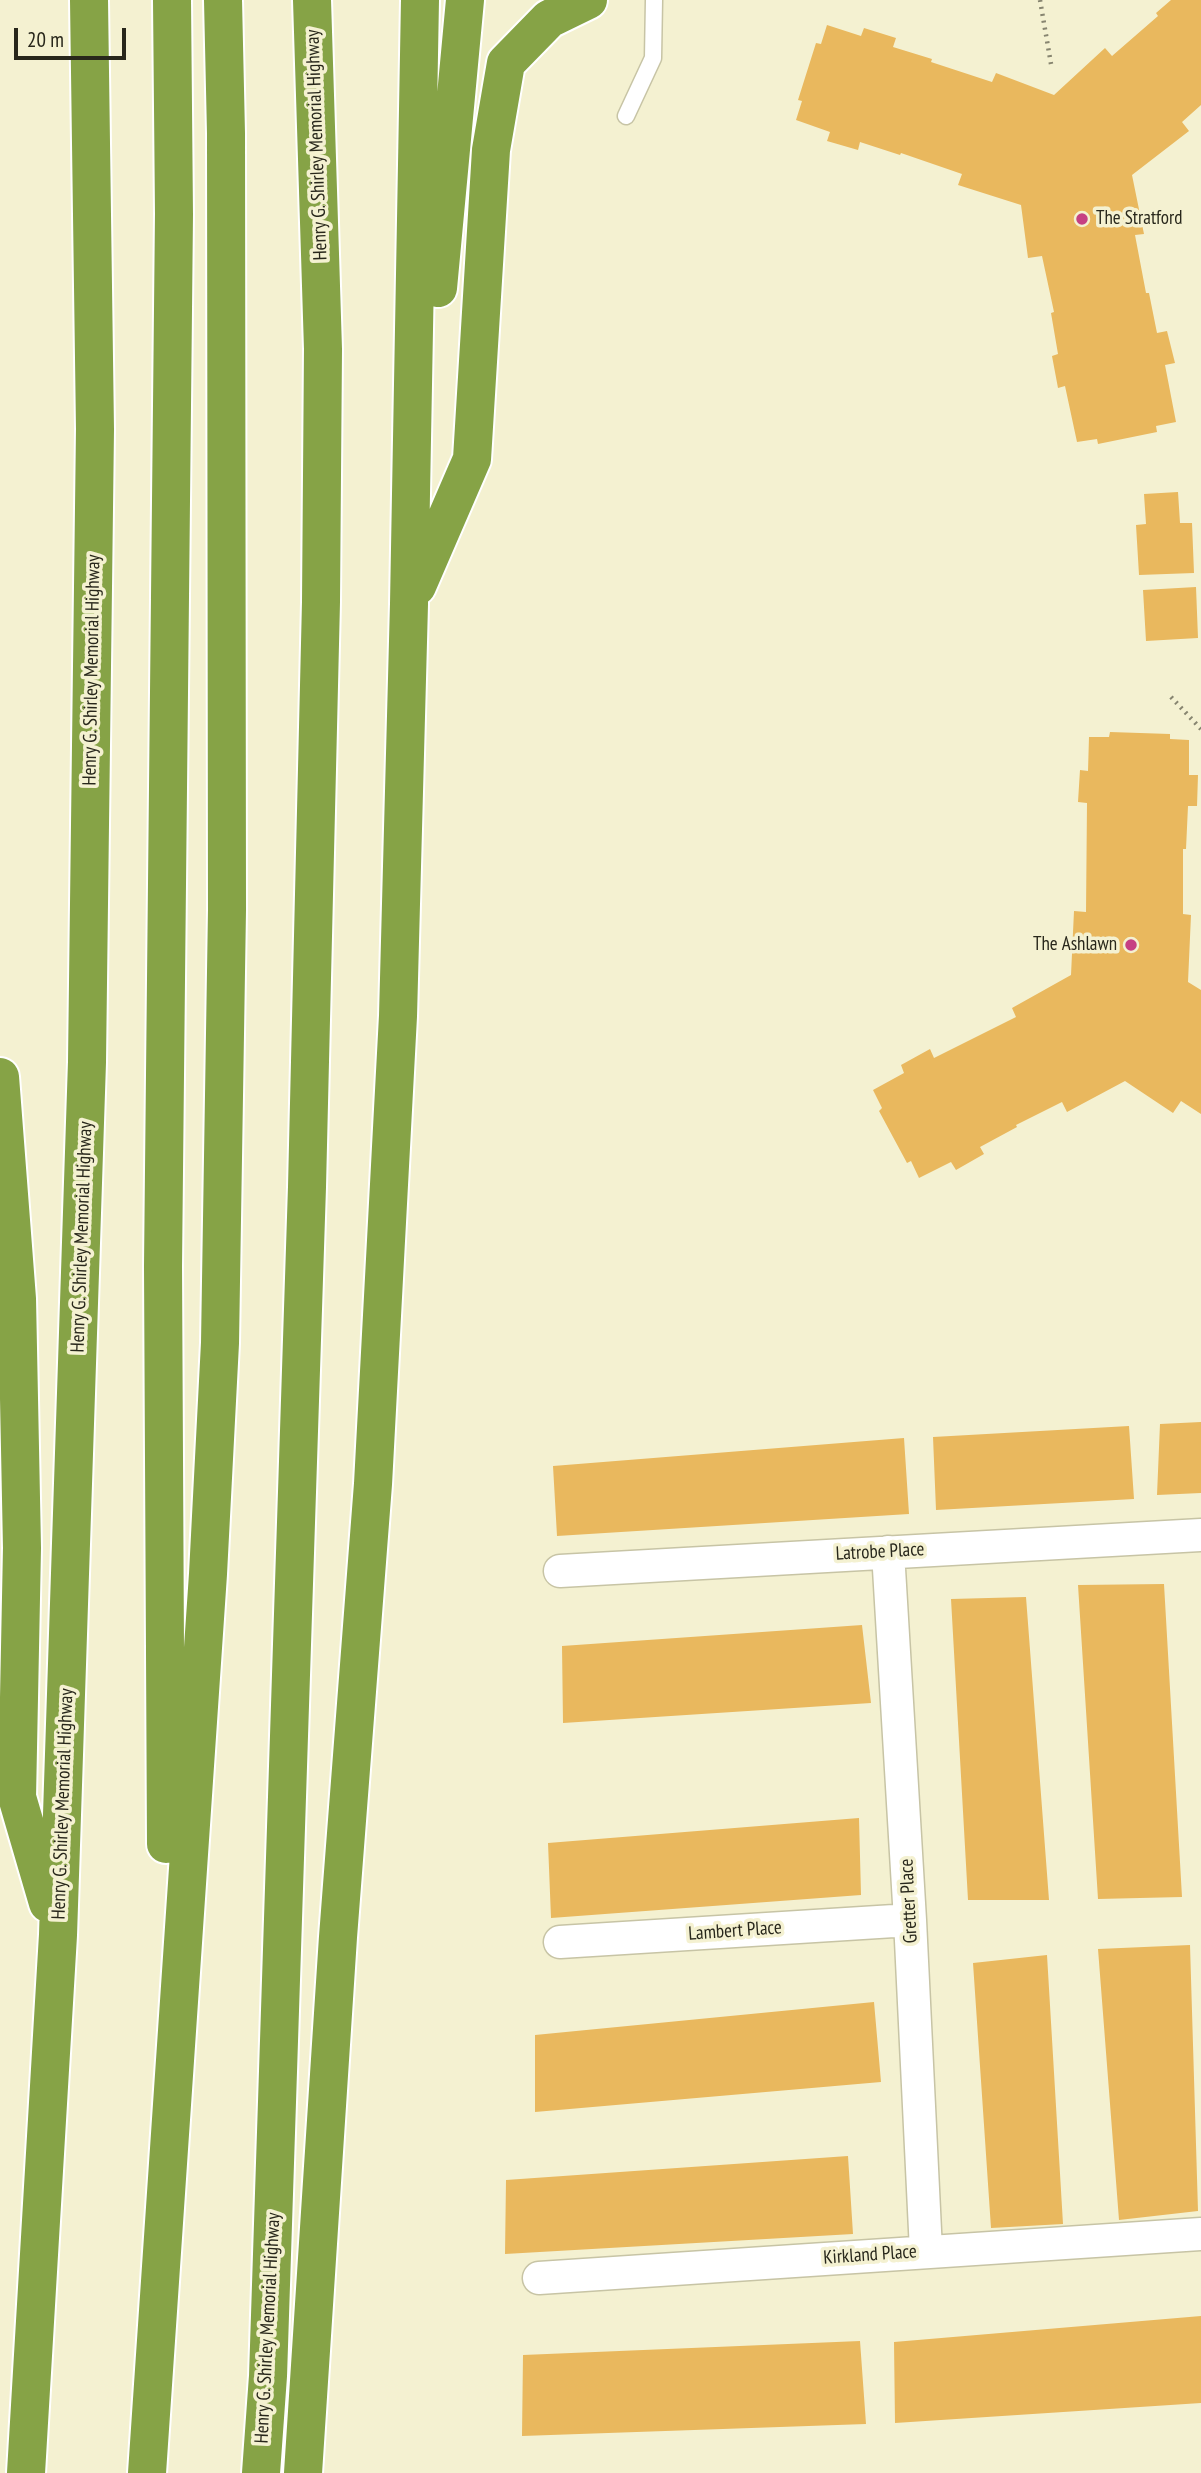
<!DOCTYPE html>
<style>
body{margin:0}
#map{position:relative;width:1201px;height:2473px;overflow:hidden;background:#f4f1d1;font-family:"PT Sans Narrow",sans-serif}
canvas{display:block}
.scale{position:absolute;left:14px;top:28px;width:112px;height:32px;box-sizing:border-box;border:4px solid #28271b;border-top:0;padding-left:9px;font-size:21px;line-height:24px;white-space:nowrap;color:#28271b;-webkit-text-stroke:5px #f4f1d1;paint-order:stroke}
</style>
<div id="map">
<canvas width="1201" height="2473"></canvas>
<div class="scale">20 m</div>
</div>
<script>
const context = document.querySelector('canvas').getContext('2d');
context.lineJoin = 'round';
function fillPath(path, color) {
  context.fillStyle = color;
  context.fill(path, 'evenodd');
}
function stroke(path, color, width, dash) {
  context.strokeStyle = color;
  context.lineWidth = width;
  context.lineCap = dash ? 'butt' : 'round';
  context.setLineDash(dash || []);
  context.stroke(path);
}
function drawText(font, color, halo, rows, align = 'center') {
  context.font = font + ' "PT Sans Narrow",sans-serif';
  context.lineWidth = 7;
  context.setLineDash([]);
  context.textBaseline = 'middle';
  context.strokeStyle = halo;
  context.fillStyle = color;
  for (const [text, x, y, turn = 0] of rows) {
    context.save();
    context.translate(x, y);
    context.rotate((+turn || 0) * Math.PI / 180);
    context.textAlign = isNaN(turn) ? turn : align;
    if (halo) context.strokeText(text, 0, 0);
    context.fillText(text, 0, 0);
    context.restore();
  }
}
const building = new Path2D(`
 M1171,0H1201V105L1182,122L1189,131L1132,175L1144,234L1135,235L1146,293H1149L1157,333L1167,331L1175,363L1165,365L1176,422L1156,426L1157,432L1098,444L1097,439L1077,442L1065,386L1058,388L1052,356L1058,354L1051,313L1054,312L1042,256L1028,258L1021,205L958,185L962,174L901,153L900,155L860,142L858,150L827,141L830,132L796,120L802,101L798,100L816,43L821,44L827,25L861,36L864,28L896,38L893,47L932,59L931,62L992,82L996,73L1054,95L1105,48L1112,56L1158,16L1156,13Z
 M1178,492L1180,523H1192L1194,573L1139,575L1136,525L1146,524L1144,494Z
 M1196,587L1198,638L1146,641L1143,590Z
 M1110,732L1170,734V739L1189,740V775H1198L1197,806H1188L1186,849H1183V914L1191,915L1188,982L1201,990V1114L1181,1101L1173,1113L1125,1081L1067,1112L1062,1102L1016,1125L1017,1127L980,1147L984,1154L956,1170L951,1162L919,1178L911,1161L907,1163L879,1111L882,1108L873,1090L904,1073L901,1065L930,1049L934,1058L1016,1017L1012,1008L1071,975L1074,911L1086,912L1087,803L1078,802L1080,770L1088,771L1089,737H1109Z
 M1201,1422V1493L1157,1495L1160,1424Z
 M1129,1426L1134,1499L936,1510L933,1437Z
 M904,1438L909,1514L557,1536L553,1466Z
 M1164,1584L1182,1897L1098,1899L1078,1585Z
 M1026,1597L1049,1900H968L951,1599Z
 M862,1625L871,1703L563,1723L562,1646Z
 M859,1818L861,1895L551,1918L548,1843Z
 M1190,1945L1198,2211L1119,2220L1098,1949Z
 M1047,1955L1063,2224L991,2228L973,1963Z
 M874,2002L881,2082L535,2112V2035Z
 M848,2156L853,2234L505,2254L506,2180Z
 M1201,2316V2403L895,2423L894,2342Z
 M860,2341L866,2424L522,2436L523,2355Z`);
const path = new Path2D(`
 M1040,0L1051,64
 M1171,697L1201,729`);
const service = new Path2D(`
 M626,116L653,58L654,0`);
const minor = new Path2D(`
 M888,1552L910,1920L926,2251
 M560,1571L1201,1535
 M560,1942L910,1920
 M539,2278L1201,2234`);
const motorway = new Path2D(`
 M438,288L465,0
 M417,586L472,459L491,150L506,63L549,19L588,0
 M0,1077L17,1299L22,1548L17,1797L48,1903
 M166,1844L163,1266L174,214L172,0
 M26,2473L58,1935L87,1062L95,429L89,0
 M147,2473L208,1574L220,1343L227,910L226,133L223,0
 M261,2473L268,2376L307,1187L321,602L323,349L312,0
 M303,2473L338,1937L373,1484L398,1016L409,604L420,0`);
const markers = [
 [1082,219,7,"#c64083"],
 [1131,945,7,"#c64083"]
];
const streetNames = [
 ["Henry G. Shirley Memorial Highway",317,145,-92],
 ["Henry G. Shirley Memorial Highway",92,670,-89],
 ["Henry G. Shirley Memorial Highway",82,1237,-88],
 ["Latrobe Place",880,1552,-3],
 ["Henry G. Shirley Memorial Highway",63,1804,-88],
 ["Gretter Place",909,1901,-93],
 ["Lambert Place",735,1931,-4],
 ["Kirkland Place",870,2255,-4],
 ["Henry G. Shirley Memorial Highway",268,2328,-87]
];
const poiNames = [
 ["The Stratford",1096,219],
 ["The Ashlawn",1117,945,"right"]
];
fillPath(building, '#e9b85e');
stroke(service, '#c7c4a5', 19);
stroke(minor, '#c7c4a5', 35);
stroke(motorway, '#fff', 42);
stroke(path, '#878570', 4.5, [2, 5]);
stroke(service, '#fff', 16);
stroke(minor, '#fff', 32);
stroke(motorway, '#86a346', 38);
for (const [x, y, r, color] of markers) {
  const dot = new Path2D();
  dot.arc(x, y, r, 0, 2 * Math.PI);
  context.fillStyle = color;
  context.fill(dot);
  stroke(dot, '#f4f1d1', 2.5);
}
drawText('19px', '#28271b', '#f4f1d1', streetNames);
drawText('19px', '#28271b', '#f4f1d1', poiNames, 'left');
</script>
